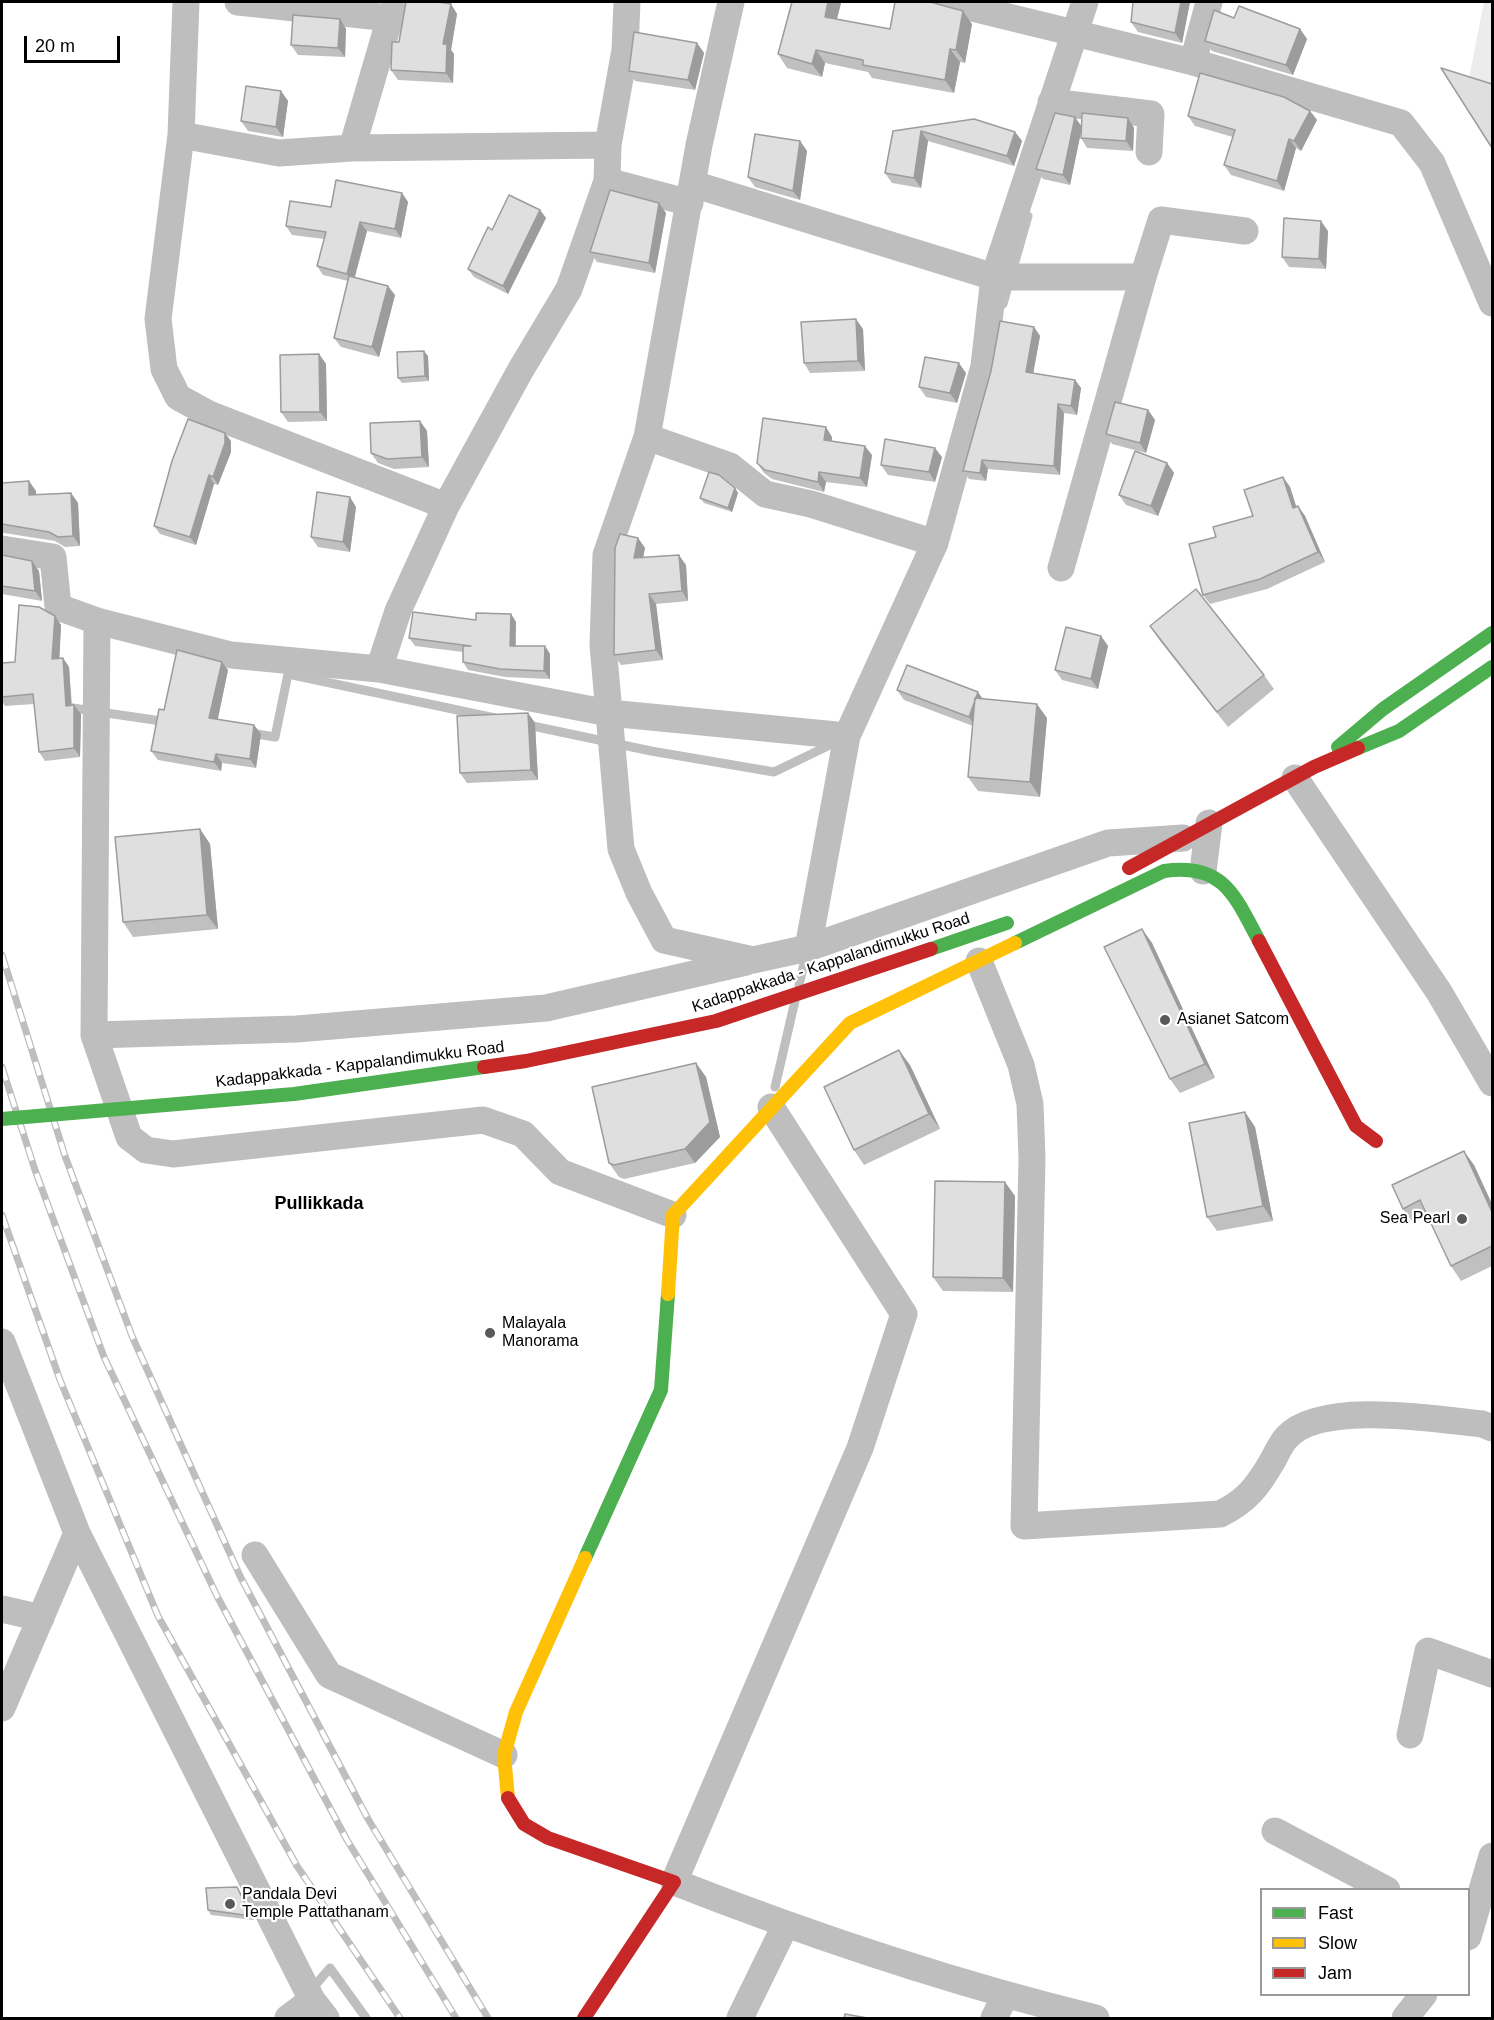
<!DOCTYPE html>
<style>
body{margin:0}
#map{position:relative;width:1494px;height:2020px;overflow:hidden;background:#fff;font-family:Helvetica,sans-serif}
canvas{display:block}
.frame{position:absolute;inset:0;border:3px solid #000;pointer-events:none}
.legend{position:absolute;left:1260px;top:1888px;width:210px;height:108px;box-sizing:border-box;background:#fff;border:2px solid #999;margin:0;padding:8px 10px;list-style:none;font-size:18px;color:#000}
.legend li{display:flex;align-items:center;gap:12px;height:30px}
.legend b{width:30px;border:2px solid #999}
.scale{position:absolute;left:24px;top:36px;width:96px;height:27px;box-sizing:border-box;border:3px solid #000;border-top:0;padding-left:8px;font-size:18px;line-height:21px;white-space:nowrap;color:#000;-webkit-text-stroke:4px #fff;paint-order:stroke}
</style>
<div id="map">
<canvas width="1494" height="2020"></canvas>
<div class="frame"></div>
<ul class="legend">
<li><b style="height:8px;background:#4caf50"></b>Fast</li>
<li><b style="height:8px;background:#ffc107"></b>Slow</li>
<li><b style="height:8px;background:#c62828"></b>Jam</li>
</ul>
<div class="scale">20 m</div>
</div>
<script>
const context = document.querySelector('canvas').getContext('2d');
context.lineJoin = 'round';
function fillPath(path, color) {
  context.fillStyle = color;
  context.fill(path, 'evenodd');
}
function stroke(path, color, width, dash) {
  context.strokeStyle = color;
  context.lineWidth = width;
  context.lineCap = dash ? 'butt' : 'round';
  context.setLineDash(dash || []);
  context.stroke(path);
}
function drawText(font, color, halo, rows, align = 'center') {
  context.font = font + ' Helvetica,sans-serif';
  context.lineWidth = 4.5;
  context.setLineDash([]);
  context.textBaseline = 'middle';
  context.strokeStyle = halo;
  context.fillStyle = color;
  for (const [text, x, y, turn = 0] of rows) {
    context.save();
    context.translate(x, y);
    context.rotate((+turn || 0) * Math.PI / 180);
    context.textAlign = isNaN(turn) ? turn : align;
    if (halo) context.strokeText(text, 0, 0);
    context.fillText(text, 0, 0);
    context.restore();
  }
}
const green = new Path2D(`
 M1484,2H1492V84L1469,78Z`);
const stream = new Path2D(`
 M1003,304L1028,216
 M66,707L168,722
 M523,724L651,751L774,772L834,743
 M250,733L275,737L288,674L495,718
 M799,985L807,951
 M775,1087L795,1001
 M311,1990L330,1968L366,2018`);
const street = new Path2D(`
 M186,2L181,135L158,319L164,369L178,397L209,414L446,506L398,611L379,669L609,713L847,736
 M238,2L390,18
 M731,2L699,145L647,437L606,555L603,645L621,849L639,893L664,940L753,960L808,948L1108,843L1183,838
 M947,2L1193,62L1401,123L1432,163L1492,303
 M1193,62L1209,2
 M1051,102L1151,114L1149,152
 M181,135L279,153L352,148L390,18L397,2
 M352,148L608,145
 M607,181L690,203
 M693,184L994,277H1143L1061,568
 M1143,277L1161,220L1245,231
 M647,437L730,466L765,494L811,504L935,543
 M446,506L520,371L569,289L607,181L608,145L625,50L627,2
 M2,549L53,557L58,607L97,621
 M1295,778L1439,992L1492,1083
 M1203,871L1209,823
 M808,948L847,736L935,543L984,366L994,277L1085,2
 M979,961L1021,1065L1030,1104L1032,1158L1024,1526L1220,1514C1247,1501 1258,1486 1273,1460C1277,1453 1281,1443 1287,1437C1321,1400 1435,1419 1482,1424L1492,1428
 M94,1035L97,621L231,655L379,669
 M771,1107L904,1314L860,1448L674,1882C812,1936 952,1983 1096,2018
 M673,1215L560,1172L523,1134L483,1120L173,1154L146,1150L129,1137L94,1035L297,1029L546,1008L746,962
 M2,1342L77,1533L312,2000L326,2018
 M255,1555L329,1675L504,1755
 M2,1609L41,1618
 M2,1708L77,1533
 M1410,1735L1428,1651L1492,1674
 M1275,1831L1387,1890
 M1468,1937L1492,1856
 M288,2018L312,2000
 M740,2018L785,1926
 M994,2018L1005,1996
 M1405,2018L1424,1994`);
const fast = new Path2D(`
 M1338,747L1383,709L1492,633
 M1358,748L1399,731L1492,667
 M1015,943L1164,871C1223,862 1235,896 1259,941
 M585,1558L661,1390L668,1294`);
const slow = new Path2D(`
 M668,1294L673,1215L850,1023L1015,943
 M508,1798L504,1755L516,1712L585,1558`);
const jam = new Path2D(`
 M1129,868L1314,767L1358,748
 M1259,941L1356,1126L1376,1141
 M508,1798L524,1824L548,1838L674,1882L584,2018`);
const rail = new Path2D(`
 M2,955L65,1156L132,1336L240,1576L368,1819L488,2018
 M2,1067L35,1170L104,1357L217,1596L347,1840L456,2018
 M2,1215L60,1380L158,1616L297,1866L400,2018`);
const fastBridge = new Path2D(`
 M931,949L1007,923
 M2,1119L294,1094L484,1067`);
const jamBridge = new Path2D(`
 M484,1067L526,1061L716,1021L931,949`);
const wall = new Path2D(`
 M1190,2L1182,43L1138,32L1131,22Z
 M841,3L837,19L890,29L972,24L965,63L960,62L954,93L872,78L868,72L825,63L822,77L787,68L778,54Z
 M451,4L457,14L451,50L454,54L453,83L398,80L391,70Z
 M1234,18L1300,29L1307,39L1293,75L1212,51L1205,41Z
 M340,19L346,29L345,57L298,55L291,45Z
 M697,43L704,53L695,90L635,81L629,71Z
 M281,91L288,101L283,137L248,131L241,121Z
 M1310,111L1317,120L1301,151L1296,148L1284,191L1231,175L1224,165L1233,137L1195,126L1188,116Z
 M1128,118L1134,128L1133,151L1087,148L1081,138V132L1070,185L1043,179L1036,169L1081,126Z
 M893,131L1015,132L1022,141L1014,166L928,141L921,188L892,183L885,173Z
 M800,141L807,151L800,200L755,187L748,177Z
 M402,193L408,202L401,238L367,231L355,277L395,295L379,357L341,347L334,338L348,281L323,275L317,266L324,239L292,235L286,226L331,207Z
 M540,210L546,218L508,294L474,277L468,269L492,230Z
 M666,213L655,273L597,262L590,252Z
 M1328,231L1326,269L1289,267L1282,257Z
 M1034,327L1040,336L1033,373L1075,380L1081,388L1077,415L1064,413L1060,475L988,469L986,481L969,479L963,471Z
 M863,329L865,371L810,373L804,363Z
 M319,354L326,364L327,421L288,422L281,412Z
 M428,356L429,381L402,383L398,378Z
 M966,373L957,403L926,397L919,387Z
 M1148,410L1155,420L1146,453L1112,444L1106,434Z
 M420,421L427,431L429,467L394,469L378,463L371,453Z
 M832,437V441L872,455L867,487L826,482L824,492L772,479L764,473L757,463Z
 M231,441V452L218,485L214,484L196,545L160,534L154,526Z
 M942,457L935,482L888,475L881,465Z
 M1167,463L1174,473L1158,516L1126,505L1119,495Z
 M1283,477L1290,487L1296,507L1298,506L1305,516L1325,562L1267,589L1210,604L1203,595L1216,537L1253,516Z
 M2,483L36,491V495L71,493L78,503L80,546L65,547L55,541L4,533L2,534Z
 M735,488L738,493L732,512L704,503L700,498Z
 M356,507L350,552L318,547L311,537Z
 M638,538L645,548L643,558L686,565L688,601L656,604L663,660L621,665L614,655Z
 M2,555L39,571L42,601L2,594Z
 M511,614L516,622V646H545L550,654V679L505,677L468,670L463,662V652L415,646L409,638L476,620Z
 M55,616L61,625L59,659L63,658L69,667L72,705L81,714L80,757L45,761L39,752L34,704L5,706L2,701V663L15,662Z
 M1150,626L1264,675L1274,689L1228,727L1160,641Z
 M1101,636L1108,646L1098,689L1062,680L1055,670Z
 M228,670L218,719L254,725L261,734L256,768L222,763L221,771L158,760L151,751Z
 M897,690L982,699L1047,718L1040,797L978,791L968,777L973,726L904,700Z
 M528,713L535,723L538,780L467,783L460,773Z
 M200,829L210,844L218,929L133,937L123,922Z
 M1142,929L1152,943L1215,1078L1180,1093L1170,1079Z
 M696,1063L706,1077L720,1137L695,1163L624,1179L619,1177L609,1163Z
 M910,1065L940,1129L864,1165L854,1150Z
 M1245,1112L1255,1127L1273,1221L1217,1231L1207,1217Z
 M1474,1165L1492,1204V1266L1461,1281L1451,1266L1428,1216L1413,1223L1403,1209Z
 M1015,1196L1013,1292L943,1291L933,1277Z
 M240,1892L254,1920L211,1915L208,1910Z`);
const shadedWall = new Path2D(`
 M828,2H839L841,3L834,30L825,17Z
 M1181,2H1190L1182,43L1175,33Z
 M451,4L457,14L451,50L454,54L453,83L446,73L443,44Z
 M963,11L972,24L965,63L956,50Z
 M340,19L346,29L345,57L338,48Z
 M1300,29L1307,39L1293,75L1286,65Z
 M697,43L704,53L695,90L688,80Z
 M950,49L960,62L954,93L945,80Z
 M816,50L825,63L822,77L812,64Z
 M281,91L288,101L283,137L276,127Z
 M1310,111L1317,120L1301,151L1294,141Z
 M1075,117L1082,127L1070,185L1063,175Z
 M1128,118L1134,128L1133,151L1126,141Z
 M921,131L928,141L921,188L914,178Z
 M1015,132L1022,141L1014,166L1007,156Z
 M1289,139L1296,148L1284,191L1277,181Z
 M800,141L807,151L800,200L793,191Z
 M402,193L408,202L401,238L395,229Z
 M659,203L666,213L655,273L649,263Z
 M540,210L546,218L508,294L503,286Z
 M1321,221L1328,231L1326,269L1319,259Z
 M360,222L367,231L353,283L347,274Z
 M388,286L395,295L379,357L372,347Z
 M856,319L863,329L865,371L858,361Z
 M1034,327L1040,336L1032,380L1026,372Z
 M424,351L428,356L429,381L425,376Z
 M319,354L326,364L327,421L320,412Z
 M959,363L966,373L957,403L950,393Z
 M1075,380L1081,388L1077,415L1071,406Z
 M1058,404L1064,413L1060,475L1054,466Z
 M1148,410L1155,420L1146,453L1140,443Z
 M420,421L427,431L429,467L422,457Z
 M826,427L832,437L831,450L824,440Z
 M225,433L231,441V452L218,485L213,477Z
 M865,446L872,455L867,487L860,478Z
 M935,448L942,457L935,482L929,472Z
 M982,460L988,469L986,481L980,473Z
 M1167,463L1174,473L1158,516L1151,506Z
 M819,472L826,482L824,492L818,482Z
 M209,475L214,484L196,545L190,537Z
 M1283,477L1290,487L1300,518L1293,508Z
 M29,481L36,491V505L29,495Z
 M735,488L738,493L732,512L728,508Z
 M71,493L78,503L80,546L73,536Z
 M350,497L356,507L350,552L343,542Z
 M1298,506L1305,516L1325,562L1318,552Z
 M638,538L645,548L641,568L634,558Z
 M679,555L686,565L688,601L682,591Z
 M32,561L39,571L42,601L35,591Z
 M649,594L656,604L663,660L656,650Z
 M511,614L516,622L515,654L510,646Z
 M55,616L61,625L59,668L52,659Z
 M1101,636L1108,646L1098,689L1091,679Z
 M545,646L550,654V679L544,671Z
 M63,658L69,667L72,715L66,706Z
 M222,662L228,670L216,727L209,718Z
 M978,692L985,702L975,727L969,717Z
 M1037,704L1047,718L1040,797L1030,782Z
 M74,705L81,714L80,757L74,748Z
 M528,713L535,723L538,780L531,770Z
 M254,725L261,734L256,768L250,759Z
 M216,754L222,763L221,771L214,762Z
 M200,829L210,844L218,929L207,915Z
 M1142,929L1152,943L1215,1078L1205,1064Z
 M899,1050L910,1065L940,1129L929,1114Z
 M696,1063L706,1077L720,1137L695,1163L685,1149Z
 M1245,1112L1255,1127L1273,1221L1263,1206Z
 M1464,1151L1474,1165L1492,1204V1212Z
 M1005,1182L1015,1196L1013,1292L1003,1278Z
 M237,1887L240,1892L254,1920L251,1916Z`);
const building = new Path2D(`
 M406,2H438L451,4L443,44H447L446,73L391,70L392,42H399Z
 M792,2H828L825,17L890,29L895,2H930L963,11L956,50L950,49L945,80L863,65V60L816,50L812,64L778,54Z
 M1133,2H1181L1175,33L1131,22Z
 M1239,6L1300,29L1286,65L1205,41L1214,10L1234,18Z
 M293,15L340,19L338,48L291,45Z
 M634,32L697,43L688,80L629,71Z
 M1441,68L1492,84V148Z
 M1200,73L1284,97L1310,111L1294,141L1289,139L1277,181L1224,165L1235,130L1188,116Z
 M246,86L281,91L276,127L241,121Z
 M1055,113L1075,117L1063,175L1036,169Z
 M1082,113L1128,118L1126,141L1081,138Z
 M974,119L1015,132L1007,156L921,131L914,178L885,173L893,131Z
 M755,134L800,141L793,191L748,177Z
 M336,180L402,193L395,229L360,222L347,274L317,266L326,232L286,226L290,201L331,207Z
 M610,190L659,203L649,263L590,252Z
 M509,195L540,210L503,286L468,269L488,227L492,230Z
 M1284,218L1321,221L1319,259L1282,257Z
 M349,276L388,286L372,347L334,338Z
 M856,319L858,361L804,363L801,322Z
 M1000,321L1034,327L1026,372L1075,380L1071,406L1058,404L1054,466L982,460L980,473L963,471L991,371Z
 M424,351L425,376L398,378L397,352Z
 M319,354L320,412H281L280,355Z
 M925,357L959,363L950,393L919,387Z
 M1115,402L1148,410L1140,443L1106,434Z
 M763,418L826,427L824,440L865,446L860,478L819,472L818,482L765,470L757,463Z
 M188,419L225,433V443L213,477L209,475L190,537L154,526L172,461Z
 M420,421L422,457L387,459L371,453L370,423Z
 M885,439L935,448L929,472L881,465Z
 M1135,451L1167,463L1151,506L1119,495Z
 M709,472L719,475L735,488L728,508L700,498Z
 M1283,477L1293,508L1298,506L1318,552L1260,579L1203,595L1189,544L1216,537L1213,527L1253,516L1244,490Z
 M29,481V495L71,493L73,536L58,537L49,532L2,524V483Z
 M317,492L350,497L343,542L311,537Z
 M620,534L638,538L634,558L679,555L682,591L649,594L656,650L614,655L615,548Z
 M2,555L32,561L35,591L2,586Z
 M1196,589L1264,675L1217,712L1150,626Z
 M19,605L39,607L55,616L52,659L63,658L66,706L74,705V748L39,752L33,694L2,697V663L15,662Z
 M413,612L476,620V613L511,614L510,646H545L544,671L500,669L463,662V646H471L409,638Z
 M1066,627L1101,636L1091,679L1055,670Z
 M177,650L222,662L209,718L254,725L250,759L216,754L214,762L151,751L159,709L164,710Z
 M907,665L978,692L969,717L897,690Z
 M975,698L1037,704L1030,782L968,777Z
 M528,713L531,770L460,773L457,716Z
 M200,829L207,915L123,922L115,837Z
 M1142,929L1205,1064L1170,1079L1104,947Z
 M899,1050L929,1114L854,1150L824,1087Z
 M696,1063L710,1122L685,1149L614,1165L609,1163L592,1087Z
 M1245,1112L1263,1206L1207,1217L1189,1123Z
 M1464,1151L1492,1212V1246L1451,1266L1420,1200L1403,1209L1392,1185Z
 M935,1181L1005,1182L1003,1278L933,1277Z
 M237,1887L251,1916L208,1910L206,1888Z
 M845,2014L873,2019H844Z`);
const markers = [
 [1165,1020,6,"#595959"],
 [1462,1219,6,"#595959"],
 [490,1333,6,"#595959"],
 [230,1904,6,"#595959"]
];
const streetNames = [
 ["Kadappakkada - Kappalandimukku Road",831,963,-18],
 ["Kadappakkada - Kappalandimukku Road",360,1065,-7]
];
const poiNames = [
 ["Asianet Satcom",1177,1020],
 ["Sea Pearl",1450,1219,"right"],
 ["Malayala",502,1324],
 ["Manorama",502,1342],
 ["Pandala Devi",242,1895],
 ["Temple Pattathanam",242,1913]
];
const neighbourhoodNames = [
 ["Pullikkada",319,1204]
];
fillPath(green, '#ececec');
stroke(stream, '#bfbfbf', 9);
stroke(street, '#bebebe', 27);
stroke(fast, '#4caf50', 14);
stroke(slow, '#ffc107', 14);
stroke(jam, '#c62828', 14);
stroke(rail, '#bebebe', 7);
stroke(rail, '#fff', 4.5, [14]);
stroke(fastBridge, '#4caf50', 14);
stroke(jamBridge, '#c62828', 14);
fillPath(wall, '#c0c0c0');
fillPath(shadedWall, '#9c9c9c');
fillPath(building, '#dfdfdf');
stroke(building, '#9c9c9c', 1.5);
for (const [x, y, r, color] of markers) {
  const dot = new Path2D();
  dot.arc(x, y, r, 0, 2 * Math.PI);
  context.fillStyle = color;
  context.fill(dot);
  stroke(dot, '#fff', 2);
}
drawText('16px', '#000', '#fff', streetNames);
drawText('16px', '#000', '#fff', poiNames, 'left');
drawText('bold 18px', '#000', '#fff', neighbourhoodNames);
</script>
